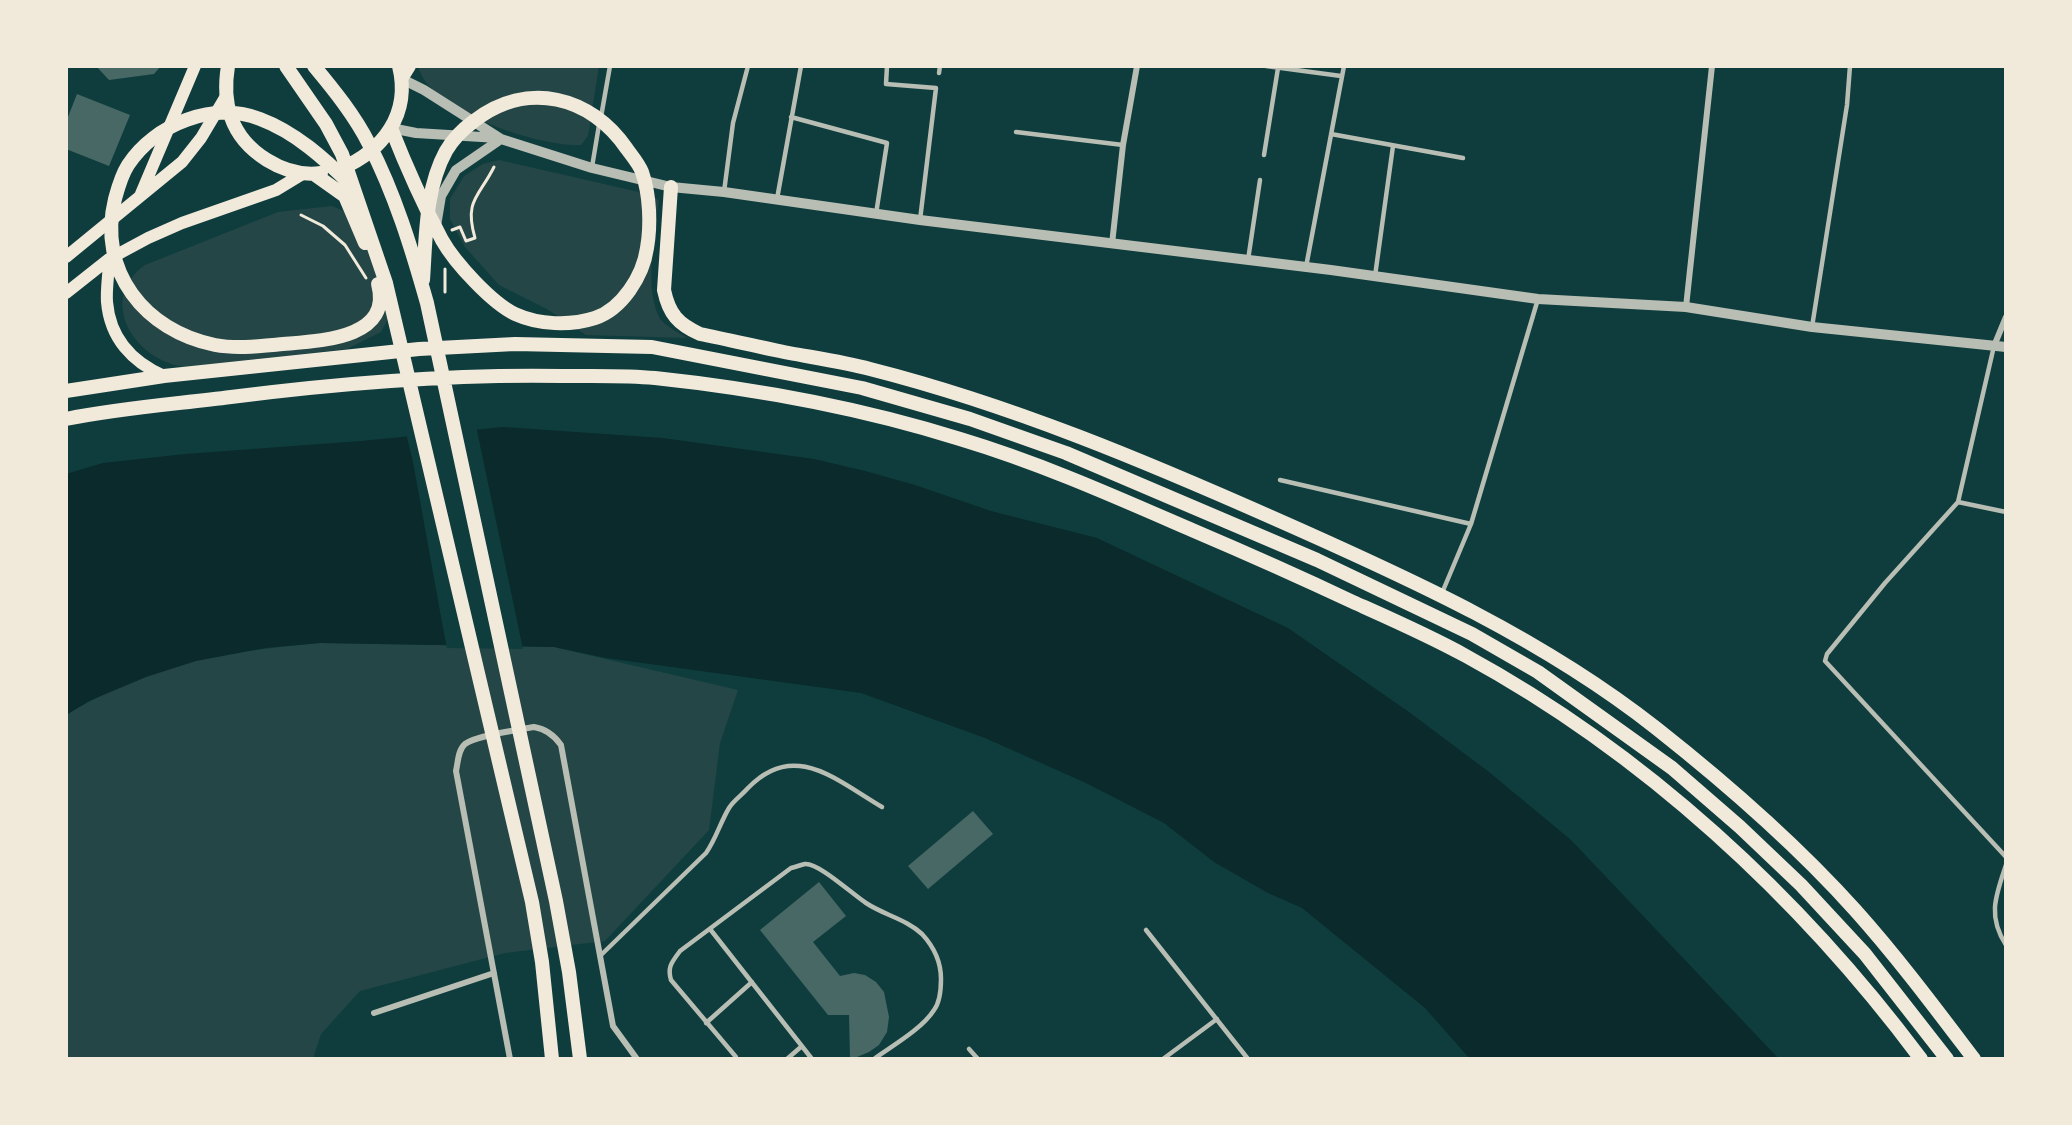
<!DOCTYPE html>
<style>
body{margin:0}
#map{position:relative;width:2072px;height:1125px;overflow:hidden;background:#0f3d3e;font-family:"DM Sans",sans-serif}
canvas{display:block}
.frame{position:absolute;inset:0;border:68px solid #f1e9da;pointer-events:none}
</style>
<div id="map">
<canvas width="2072" height="1125"></canvas>
<div class="frame"></div>
</div>
<script>
const context = document.querySelector('canvas').getContext('2d');
context.lineJoin = 'round';
function fillPath(path, color) {
  context.fillStyle = color;
  context.fill(path, 'evenodd');
}
function stroke(path, color, width, dash) {
  context.strokeStyle = color;
  context.lineWidth = width;
  context.lineCap = dash ? 'butt' : 'round';
  context.setLineDash(dash || []);
  context.stroke(path);
}
const green = new Path2D(`
 M418,66H599L588,136L581,145C539,147 428,111 418,66Z
 M499,160L652,195L659,201C654,233 644,290 660,319C665,326 680,333 687,338L586,335L547,309L499,285L465,247L450,219V199L464,176L483,164Z
 M332,206L358,217L381,245L393,289L390,315L381,332L347,349L185,367C135,361 96,300 145,265L278,212Z
 M320,643L554,647L738,690L720,743L709,830L605,941L505,953L360,991L321,1034L313,1059H66V715C104,692 154,670 198,660C238,651 279,647 320,643Z`);
const water = new Path2D(`
 M503,427L663,438L814,459L865,471L915,485L991,511L1097,538L1288,628L1409,712L1489,772L1571,840L1779,1059H1470L1425,1008L1302,908L1268,893L1214,862L1164,823L1086,783L985,738L861,693L606,658L554,647L320,643L265,648L196,661L146,677L89,701L66,715V474L103,463L185,454L361,441Z`);
const pier = new Path2D(`
 M476,426L523,649L447,648L443,628L413,462L406,433Z`);
const building = new Path2D(`
 M96,66H161L154,74L109,80Z
 M77,94L130,115L109,166L66,149V122Z
 M973,811L993,834L928,889L908,866Z
 M819,882L846,916L813,942L840,976L854,973L865,975L876,982L884,992L889,1017L887,1032L879,1045L869,1052L857,1057H850L849,1015H828L760,930Z`);
const path = new Path2D(`
 M301,215L323,226L345,245L366,278
 M452,230L460,227L466,241L475,238C464,200 479,197 494,167
 M445,292V269`);
const service = new Path2D(`
 M887,66L886,84L936,88L920,220
 M1266,66L1341,76
 M939,73L940,66
 M601,117L610,66
 M791,117L887,143L876,214
 M1016,132L1123,145
 M1331,134L1463,158
 M1264,155L1278,68
 M592,167L599,125
 M724,192L733,123L748,66
 M777,199L801,66
 M1248,260L1260,180
 M1306,267L1344,66
 M1375,276L1393,146
 M1812,327L1847,105L1850,66
 M1280,480L1471,524
 M1958,502L1994,346
 M2006,512L1958,502L1885,583L1827,654L1825,661L2006,857
 M1442,593L1471,524L1538,299
 M2006,865C1996,895 1987,916 2006,945
 M710,929L812,1059
 M1146,930L1248,1059
 M600,956L706,853C716,839 720,823 729,808C733,801 742,795 748,788C794,740 836,780 882,807
 M706,1023L752,982
 M969,1049L978,1059
 M736,1057L671,980C667,967 672,962 680,951L791,868C796,867 800,865 805,864C819,863 852,894 866,903C884,915 906,919 922,934C934,947 941,962 941,979C941,989 940,1002 934,1010C922,1029 892,1046 874,1059
 M787,1059L802,1046
 M1163,1059L1217,1019`);
const minor = new Path2D(`
 M1112,244L1123,145L1137,66
 M1686,307L1712,66
 M1994,346L2006,317
 M374,1013L494,973
 M510,1059L456,771C458,762 458,750 465,744C477,735 518,730 534,727C546,729 554,735 561,745L613,1026L637,1059`);
const tertiary = new Path2D(`
 M402,79L424,90L501,139L592,168L671,187L724,192L920,220L1331,270L1538,299L1686,307L1812,327L2006,347
 M391,128L416,133L498,138
 M436,226L441,196L456,170L501,139`);
const secondary = new Path2D(`
 M402,79L410,66
 M140,196L195,66
 M66,257L182,162L201,138L226,96
 M109,259C109,273 106,288 107,302C110,338 132,362 164,376
 M66,293L109,259L148,238L182,223L276,190L304,173`);
const primary = new Path2D(`
 M228,66C225,84 225,100 231,117C243,152 285,178 321,173
 M286,66L326,124L342,154L386,283L532,902L542,962L552,1059
 M314,66C334,90 355,116 369,144C395,194 412,250 427,303L556,901L569,972L580,1059
 M391,128C406,166 423,204 442,240C455,263 492,303 515,314C539,325 570,326 595,318C622,309 643,276 647,248C651,225 650,195 642,172C639,164 632,156 627,149C591,96 527,80 474,121C463,129 453,139 446,151C425,189 426,238 423,280
 M340,169C383,151 411,114 399,66
 M314,174L345,196L365,243
 M351,185C325,159 295,132 260,119C213,101 155,124 128,165C121,176 118,188 115,199C97,271 145,331 215,345C237,349 261,346 283,344C319,341 393,339 378,284
 M671,187L664,290C669,314 678,324 700,334C730,340 759,347 789,353C816,358 844,362 870,369C1012,405 1147,462 1280,521C1411,579 1543,639 1656,728C1727,784 1796,844 1856,911C1898,958 1936,1009 1974,1059
 M66,391L164,376L419,349L515,344L652,347L862,388L970,419L1066,453L1317,560L1472,634L1538,672L1672,768L1740,827L1801,885L1865,954L1947,1059
 M66,419C120,408 176,404 231,397C341,383 451,374 562,376C593,376 625,375 655,378C759,389 861,408 960,439C1040,463 1116,497 1192,530C1246,553 1300,577 1353,602C1391,619 1430,636 1466,656C1644,753 1800,897 1921,1059`);
fillPath(green, '#244646');
fillPath(water, '#0a2a2b');
fillPath(pier, '#0f3d3e');
fillPath(building, '#486865');
stroke(path, '#f1e9da', 3);
stroke(service, '#b8beb3', 4.5);
stroke(minor, '#b8beb3', 6);
stroke(tertiary, '#b8beb3', 10);
stroke(secondary, '#f1e9da', 12);
stroke(primary, '#f1e9da', 14);
</script>
